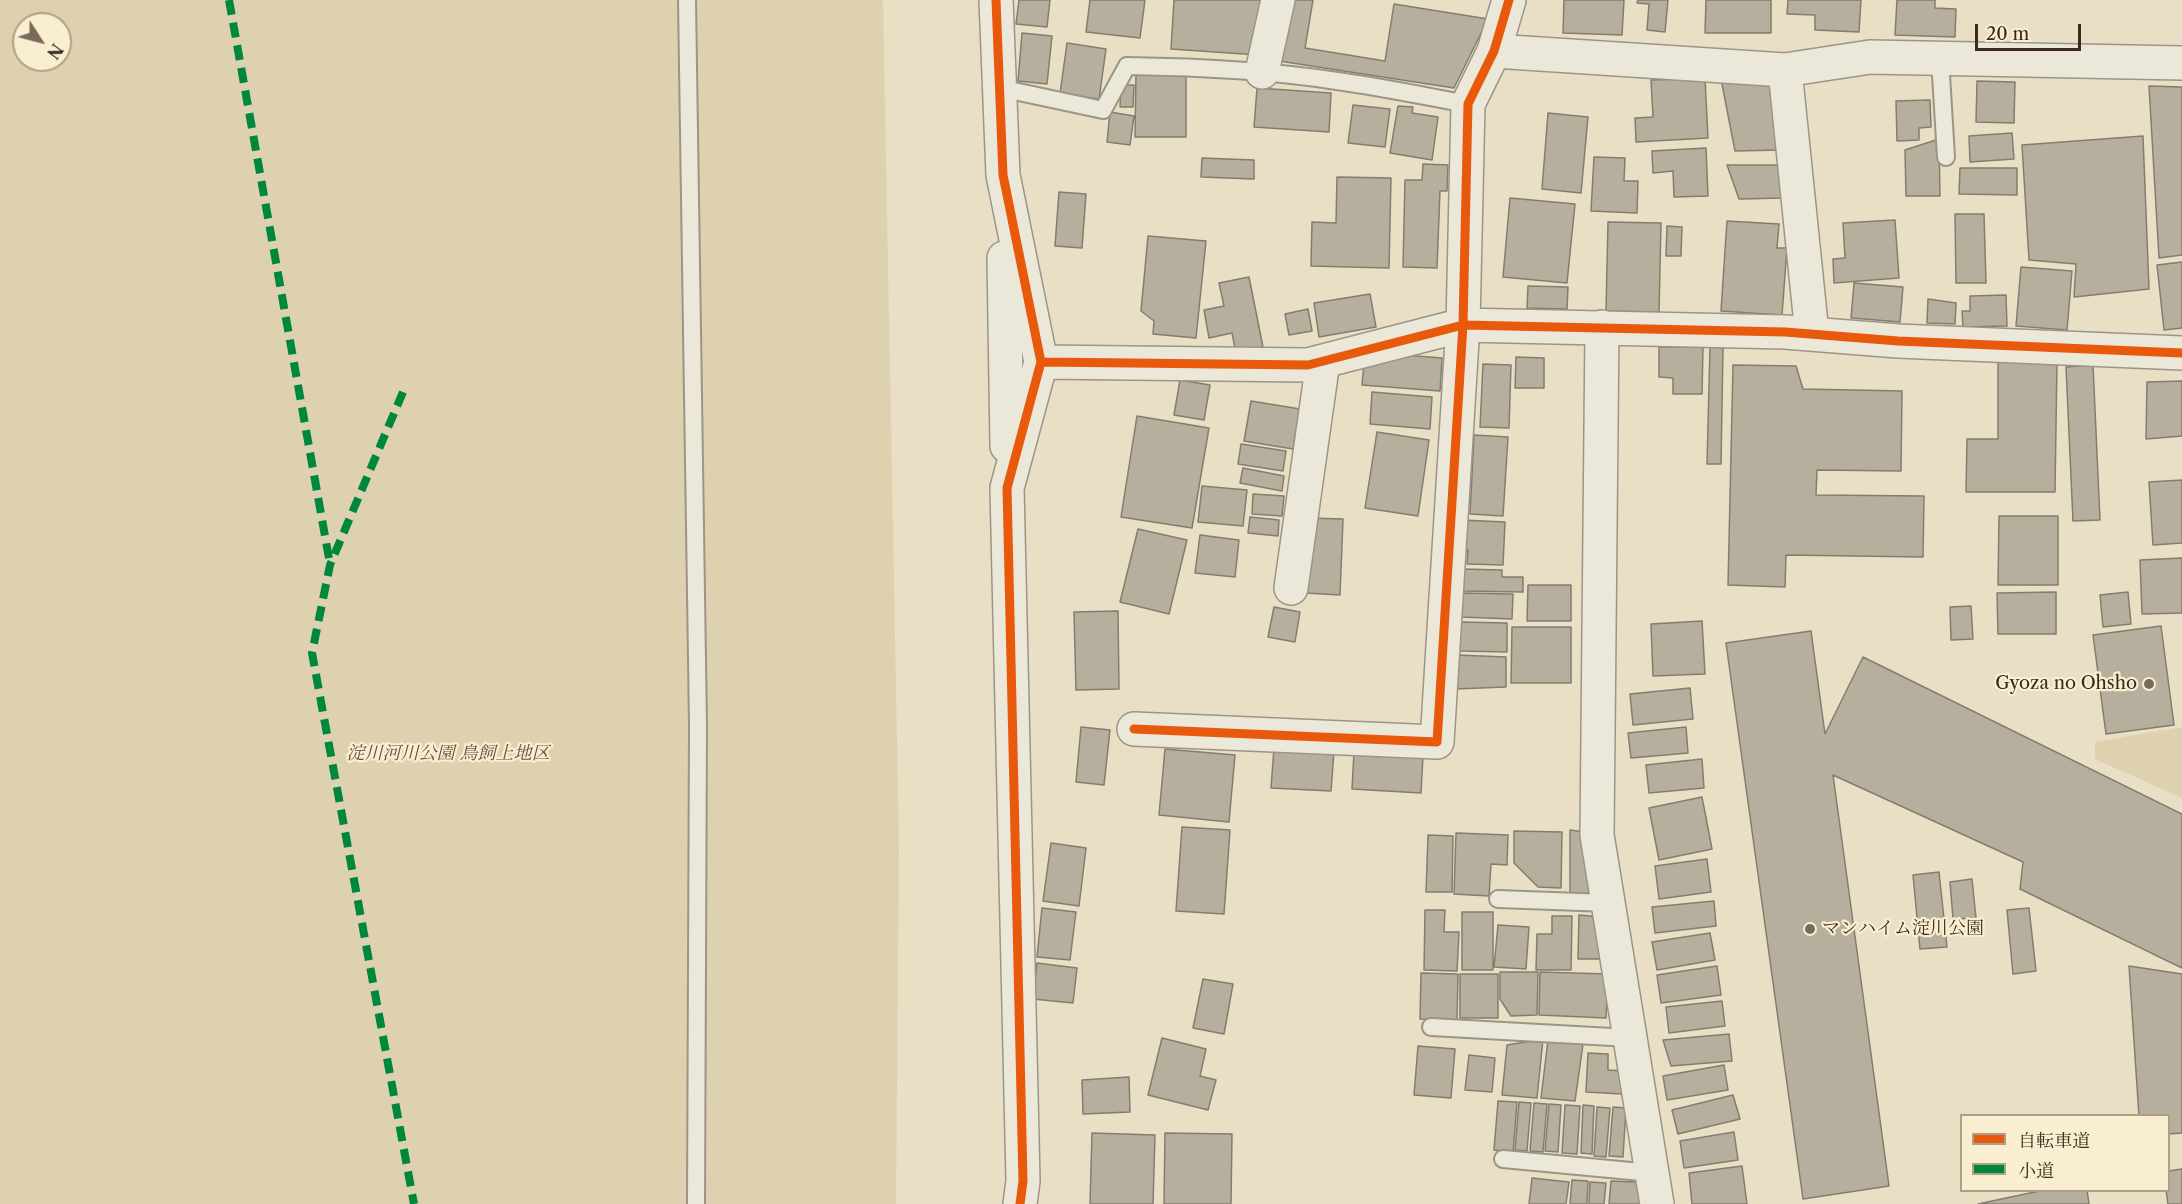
<!DOCTYPE html>
<meta charset="utf-8">
<style>
body{margin:0}
#map{position:relative;width:2182px;height:1204px;overflow:hidden;background:#e8dfc5;font-family:"Libre Caslon Text","Noto Serif JP",serif}
canvas{display:block}
.legend{position:absolute;left:1960px;top:1114px;width:210px;height:78px;box-sizing:border-box;background:#f9efd0;border:2px solid #ada08a;margin:0;padding:8px 10px;list-style:none;font-size:18px;color:#3b2a20}
.legend li{display:flex;align-items:center;gap:12px;height:30px}
.legend b{width:30px;border:2px solid #ada08a}
.north{position:absolute;left:12px;top:12px;width:60px;height:60px;box-sizing:border-box;background:#f9efd0;border:2px solid #ada08a;border-radius:50%;rotate:126deg;font-size:16px;font-weight:700;line-height:24px;text-align:center;color:#3b2a20}
.north::after{content:'';display:block;margin:auto;width:21px;height:27px;background:#78695a;clip-path:polygon(50% 0,100% 100%,50% 72%,0 100%)}
.scale{position:absolute;left:1975px;top:24px;width:106px;height:27px;box-sizing:border-box;border:3px solid #3b2a20;border-top:0;padding-left:8px;font-size:18px;line-height:21px;white-space:nowrap;color:#3b2a20;-webkit-text-stroke:4px #f9efd0;paint-order:stroke}
</style>
<div id="map">
<canvas width="2182" height="1204"></canvas>
<ul class="legend">
<li><b style="height:8px;background:#e8590c"></b>自転車道</li>
<li><b style="height:8px;background:#00873e"></b>小道</li>
</ul>
<div class="north">N</div>
<div class="scale">20 m</div>
</div>
<script>
const context = document.querySelector('canvas').getContext('2d');
context.lineJoin = 'round';
function fillPath(path, color) {
  context.fillStyle = color;
  context.fill(path, 'evenodd');
}
function stroke(path, color, width, dash) {
  context.strokeStyle = color;
  context.lineWidth = width;
  context.lineCap = dash ? 'butt' : 'round';
  context.setLineDash(dash || []);
  context.stroke(path);
}
function drawText(font, color, halo, rows, align = 'center') {
  context.font = font + ' "Libre Caslon Text","Noto Serif JP",serif';
  context.lineWidth = 4.5;
  context.setLineDash([]);
  context.textBaseline = 'middle';
  context.strokeStyle = halo;
  context.fillStyle = color;
  for (const [text, x, y, turn = 0] of rows) {
    context.save();
    context.translate(x, y);
    context.rotate((+turn || 0) * Math.PI / 180);
    context.textAlign = isNaN(turn) ? turn : align;
    if (halo) context.strokeText(text, 0, 0);
    context.fillText(text, 0, 0);
    context.restore();
  }
}
const green = new Path2D(`
 M0,0H883L899,847L896,1204H0ZM24,24H60V60H24Z
 M2182,727V798L2095,759V742Z`);
const building = new Path2D(`
 M1019,0H1050L1047,27L1016,24Z
 M1090,0H1145L1140,38L1086,32Z
 M1174,0H1262L1258,55L1171,49Z
 M1288,0H1313L1305,48L1385,61L1394,4L1488,19L1454,88L1279,61Z
 M1564,0H1624L1622,35L1563,33Z
 M1638,0H1668L1665,32L1647,30L1649,4L1637,3Z
 M1706,0H1771V33H1705Z
 M1788,0H1861L1859,32L1815,30V15L1787,14Z
 M1897,0H1935V8L1956,9L1955,37L1895,35Z
 M1022,33L1052,36L1047,84L1018,81Z
 M1067,43L1106,49L1099,99L1060,94Z
 M1136,72L1186,73V137H1135Z
 M1705,78L1708,138L1636,142L1635,118L1653,117L1651,80Z
 M1721,79L1776,80L1779,150L1735,151Z
 M1977,81L2015,82L2014,123L1976,122Z
 M1121,85H1134L1133,107H1120Z
 M2149,86L2182,87V255L2159,258Z
 M1257,88L1331,93L1329,132L1254,127Z
 M1930,100L1931,127L1919,128V140L1897,141L1896,101Z
 M1353,105L1390,109L1385,147L1348,143Z
 M1398,106L1413,107L1412,113L1438,117L1432,160L1390,153Z
 M1110,112L1134,116L1130,145L1107,142Z
 M1548,113L1588,117L1581,193L1542,189Z
 M2012,133L2014,159L1970,162L1969,136Z
 M2143,136L2149,289L2074,297L2076,264L2029,260L2022,145Z
 M1939,139L1940,196H1906L1905,150Z
 M1706,148L1708,196L1674,197L1673,171L1653,173L1652,151Z
 M1594,157L1625,158L1624,181H1638L1637,213L1591,211Z
 M1202,158L1254,160V179L1201,177Z
 M1423,164L1448,165L1447,191H1440L1437,268L1403,267L1405,180H1422Z
 M1727,165H1784V198L1739,199Z
 M1960,168H2017V195L1959,194Z
 M1337,177L1391,178L1389,268L1311,266L1312,222L1336,223Z
 M1059,192L1086,194L1082,248L1055,246Z
 M1510,198L1575,204L1567,283L1503,277Z
 M1955,214H1984L1986,283H1956Z
 M1895,220L1899,278L1834,283L1833,259L1845,258L1843,223Z
 M1727,221L1779,224L1777,248H1787L1782,315L1721,311Z
 M1608,222L1661,223L1659,312L1606,311Z
 M1667,226L1682,227L1681,256H1666Z
 M1148,236L1206,241L1196,338L1153,334L1154,321L1141,311Z
 M2182,262V328L2164,330L2157,265Z
 M2021,267L2072,271L2067,330L2016,326Z
 M1249,277L1264,352L1237,358L1232,333L1209,338L1204,310L1224,306L1219,283Z
 M1854,283L1903,287L1900,322L1851,318Z
 M1528,286L1568,287L1567,309L1527,308Z
 M1370,294L1376,327L1319,337L1314,303Z
 M2006,295L2007,326L1963,327L1962,311H1970V296Z
 M1928,299L1956,303L1955,324L1927,323Z
 M1308,309L1312,331L1289,335L1285,314Z
 M1659,347H1703L1702,394H1673V378L1659,377Z
 M1710,347L1723,348L1721,464H1707Z
 M1365,352L1442,358L1440,391L1362,385Z
 M1516,357L1544,358V388H1515Z
 M1998,361H2057L2055,492H1966L1967,439H1998Z
 M1483,364L1511,365L1509,428L1480,427Z
 M1733,365L1796,366L1803,389L1902,391L1901,471L1817,470L1816,495L1924,496L1923,557L1786,555L1785,587L1728,585Z
 M2093,365L2100,520L2073,521L2066,367Z
 M1180,380L1210,385L1204,420L1174,415Z
 M2182,381V436L2146,439L2147,382Z
 M1372,392L1432,397L1430,429L1370,424Z
 M1251,401L1300,409L1293,449L1244,441Z
 M1137,416L1209,428L1192,528L1121,517Z
 M1377,432L1429,440L1418,516L1365,508Z
 M1474,435L1508,437L1503,516L1470,514Z
 M1241,444L1286,451L1283,471L1238,464Z
 M1243,468L1284,476L1282,491L1240,483Z
 M2182,480V543L2153,545L2149,482Z
 M1202,486L1247,490L1243,526L1198,522Z
 M1253,494L1284,496L1282,516L1252,514Z
 M1999,516H2058V585H1998Z
 M1250,517L1279,520L1278,536L1248,533Z
 M1308,518L1343,519L1340,595L1305,593Z
 M1462,520L1505,522L1503,565L1467,564L1468,550L1461,549Z
 M1138,529L1187,540L1169,614L1120,602Z
 M1200,535L1239,540L1235,577L1195,573Z
 M2182,558V613L2142,614L2140,560Z
 M1461,569L1502,570V577H1523V592L1460,591Z
 M1528,585H1571V621H1527Z
 M2056,592V634H1998L1997,593Z
 M2128,592L2131,624L2103,627L2100,595Z
 M1462,593L1513,594L1512,619L1461,617Z
 M1971,606L1973,639L1951,640L1950,607Z
 M1274,607L1300,612L1295,642L1268,637Z
 M1118,611L1119,689L1076,690L1074,612Z
 M1702,621L1705,674L1653,676L1651,624Z
 M1460,622L1507,623V652L1459,651Z
 M2161,626L2174,725L2106,734L2093,635Z
 M1512,627H1571V683H1511Z
 M1811,631L1825,734L1863,657L2182,814V968L2020,889L2023,862L1833,775L1889,1186L1803,1199L1726,643Z
 M1457,655L1506,657V687L1455,689Z
 M1690,688L1693,719L1633,725L1630,694Z
 M1081,727L1110,730L1104,785L1076,782Z
 M1686,727L1688,753L1631,758L1628,733Z
 M1274,748L1334,751L1331,791L1271,788Z
 M1165,749L1235,755L1229,822L1159,815Z
 M1354,752L1423,756L1421,793L1352,789Z
 M1702,759L1704,788L1649,793L1646,765Z
 M1702,797L1712,849L1659,860L1649,808Z
 M1182,827L1230,830L1224,914L1176,911Z
 M1570,830L1592,833L1597,895H1570Z
 M1514,831L1562,832L1561,888L1538,887L1514,863Z
 M1456,833L1508,835L1507,865L1491,864L1489,896L1454,894Z
 M1428,835L1453,836L1452,892H1426Z
 M1051,843L1086,848L1079,906L1043,901Z
 M1707,859L1711,892L1659,899L1655,866Z
 M1939,872L1947,947L1920,949L1913,875Z
 M1972,879L1976,918L1953,919L1950,882Z
 M1714,901L1716,926L1655,933L1652,907Z
 M1042,908L1076,912L1070,960L1037,957Z
 M2029,908L2036,971L2013,974L2007,910Z
 M1425,910H1445L1444,932H1459L1457,971L1424,970Z
 M1462,912H1493V970H1462Z
 M1579,915L1591,916L1604,924L1603,959H1578Z
 M1552,916H1572L1571,970H1536L1537,934H1552Z
 M1498,925L1529,927L1526,969L1494,967Z
 M1710,933L1715,960L1657,970L1652,942Z
 M1037,963L1077,968L1073,1003L1033,999Z
 M1717,966L1721,995L1661,1003L1657,975Z
 M2129,966L2182,974V1133L2168,1134V1116H2139Z
 M1500,972H1538L1537,1015L1511,1016L1500,999Z
 M1540,972L1608,974L1606,1018L1539,1015Z
 M1421,973L1458,974L1457,1020L1420,1019Z
 M1460,974H1498V1018H1460Z
 M1203,979L1233,984L1224,1034L1193,1028Z
 M1722,1001L1725,1026L1669,1033L1666,1007Z
 M1729,1034L1732,1061L1671,1066L1663,1040Z
 M1162,1038L1206,1049L1200,1076L1216,1080L1208,1110L1148,1095Z
 M1543,1039L1537,1098L1502,1095L1507,1045Z
 M1548,1040L1583,1044L1575,1101L1541,1098Z
 M1418,1046L1455,1049L1451,1098L1414,1095Z
 M1588,1053L1608,1054V1070L1623,1071L1622,1094L1586,1092Z
 M1469,1055L1495,1058L1492,1092L1465,1090Z
 M1724,1065L1728,1090L1667,1100L1663,1076Z
 M1129,1077L1130,1112L1083,1114L1082,1080Z
 M1733,1095L1740,1119L1678,1134L1672,1110Z
 M1498,1101L1517,1102L1513,1152L1494,1150Z
 M1519,1102L1531,1103L1527,1151L1515,1150Z
 M1534,1103L1547,1104L1543,1152L1530,1151Z
 M1549,1104L1561,1105L1558,1152L1545,1151Z
 M1565,1105L1580,1106L1577,1154L1562,1153Z
 M1583,1105L1594,1106L1592,1154L1581,1153Z
 M1597,1107L1610,1108L1606,1157L1594,1156Z
 M1613,1107L1626,1108L1623,1157L1609,1156Z
 M1734,1132L1738,1160L1684,1168L1680,1141Z
 M1092,1133L1155,1135L1153,1204H1090Z
 M1165,1133L1232,1134L1231,1204H1164Z
 M1742,1166L1747,1204H1692L1689,1173Z
 M2182,1169V1204H2168L2166,1190H2168V1171Z
 M1532,1178L1569,1182L1566,1204H1529Z
 M1572,1180L1588,1181L1587,1204H1570Z
 M1611,1181L1637,1182L1650,1204H1609Z
 M1590,1182L1606,1183L1604,1204H1589Z
 M2044,1190H2087L2089,1204H1978Z`);
const lane = new Path2D(`
 M687,0L698,725L696,1204
 M1940,58L1946,157
 M1000,88L1103,110L1127,66C1197,67 1267,70 1337,81C1381,87 1424,96 1468,104
 M1498,899L1608,903
 M1431,1027L1630,1038
 M1503,1159L1652,1173`);
const street = new Path2D(`
 M996,0L1003,175L1041,362L1007,488L1023,1181L1020,1204
 M1494,51L1785,70L1870,57L2182,63
 M1785,70L1812,334
 M1262,72L1278,0
 M1004,258L1007,446
 M1602,327L1597,835L1657,1204
 M1041,362L1308,365L1463,325L1785,332L1898,341L2182,353
 M1291,588L1323,361
 M1134,729L1437,742L1463,325L1468,104L1494,51L1509,0`);
const quiet = new Path2D(`
 M229,0L330,564
 M403,392L330,565L312,653L414,1204`);
const cycleway = new Path2D(`
 M996,0L1003,175L1041,362L1007,488L1023,1181L1020,1204
 M1041,362L1308,365L1463,325L1785,332L1898,341L2182,353
 M1134,729L1437,742L1463,325L1468,104L1494,51L1509,0`);
const markers = [
 [2149,684,6,"#78695a"],
 [1810,929,6,"#78695a"]
];
const poiNames = [
 ["Gyoza no Ohsho",2137,684],
 ["マンハイム淀川公園",1822,929,"left"]
];
const parkNames = [
 ["淀川河川公園 鳥飼上地区",448,754]
];
fillPath(green, '#ded1af');
fillPath(building, '#b6af9e');
stroke(building, '#847d6f', 1.5);
stroke(lane, '#9c9586', 20);
stroke(street, '#9c9586', 36);
stroke(lane, '#ebe7d9', 16);
stroke(street, '#ebe7d9', 33);
stroke(quiet, '#00873e', 8, [15, 8]);
stroke(cycleway, '#e8590c', 9);
for (const [x, y, r, color] of markers) {
  const dot = new Path2D();
  dot.arc(x, y, r, 0, 2 * Math.PI);
  context.fillStyle = color;
  context.fill(dot);
  stroke(dot, '#f9efd0', 2);
}
drawText('18px', '#3b2a20', '#f9efd0', poiNames, 'right');
drawText('italic 18px', '#62513f', '#f9efd0', parkNames);
</script>
